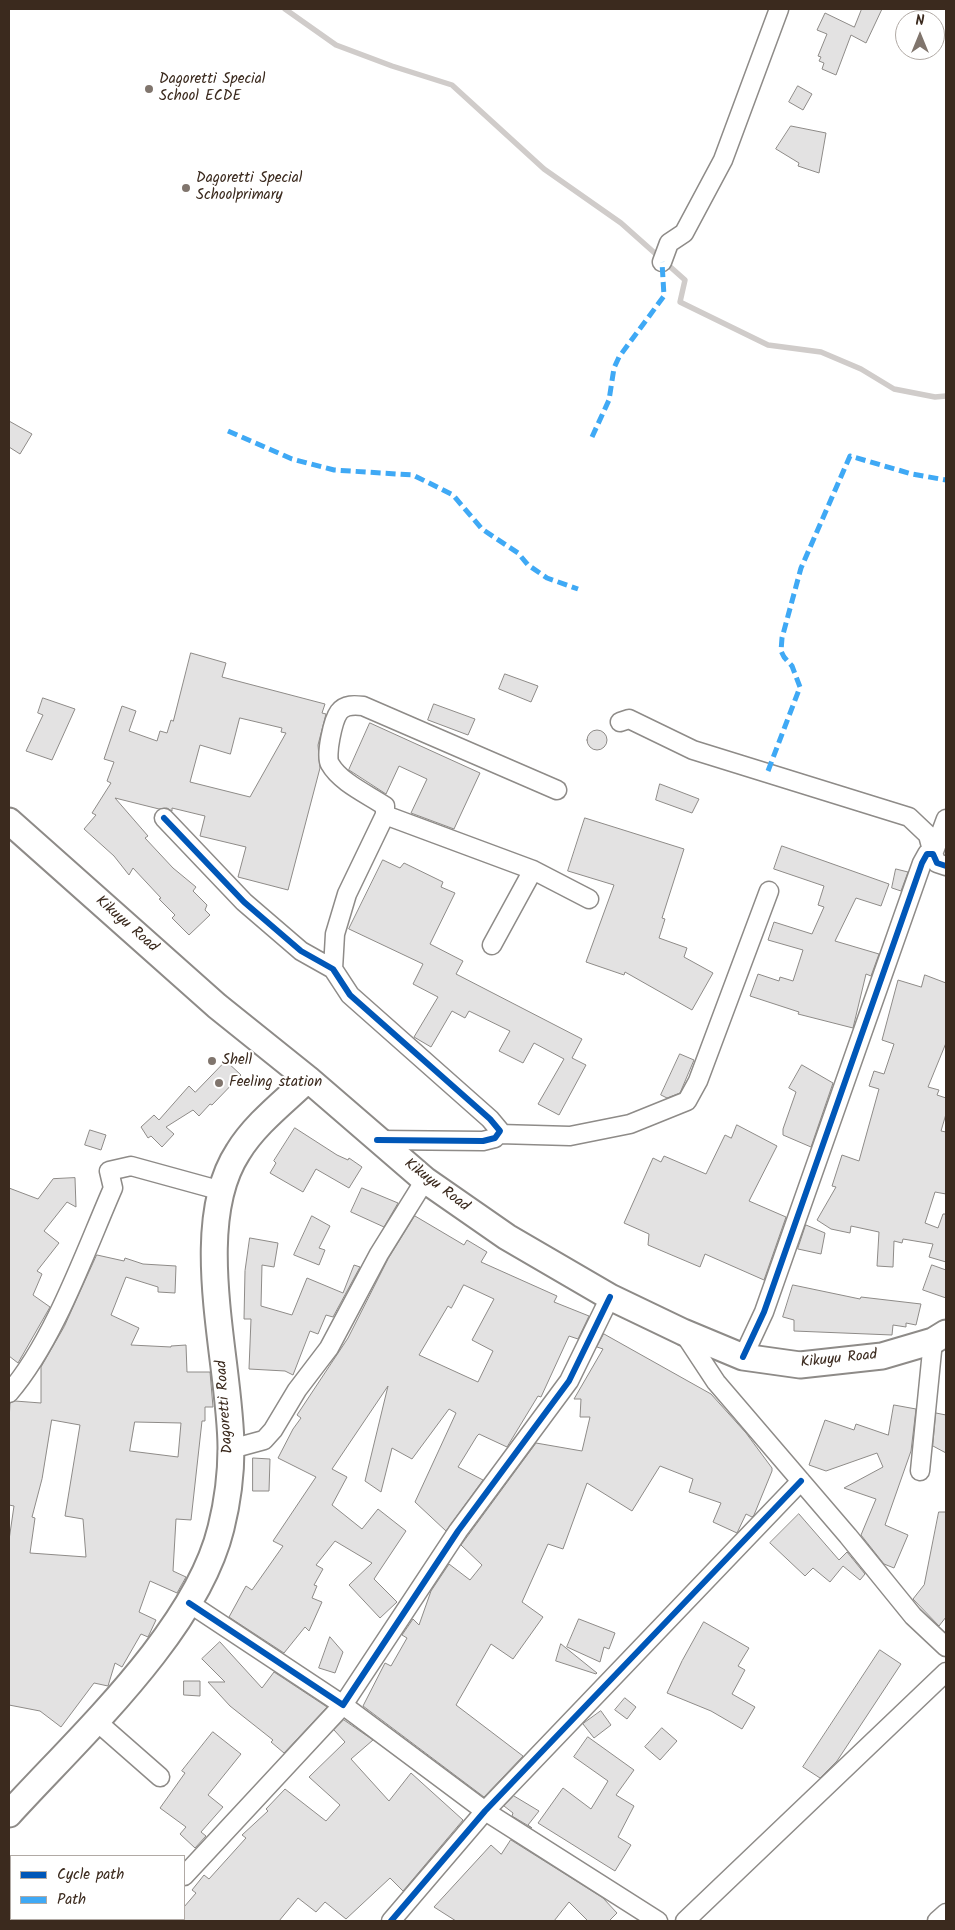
<!DOCTYPE html>
<style>
body{margin:0}
#map{position:relative;width:955px;height:1930px;overflow:hidden;background:#fff;font-family:Kalam,sans-serif}
canvas{display:block}
.frame{position:absolute;inset:0;border:10px solid #3b2a1e;pointer-events:none}
.legend{position:absolute;left:10px;top:1855px;width:175px;height:65px;box-sizing:border-box;background:#fff;border:1px solid #b1aaa5;margin:0;padding:6px 9px;list-style:none;font-size:15px;color:#3b2a1e}
.legend li{display:flex;align-items:center;gap:10px;height:25px}
.legend b{width:25px;border:1px solid #b1aaa5}
.north{position:absolute;left:895px;top:10px;width:50px;height:50px;box-sizing:border-box;background:#fff;border:1px solid #b1aaa5;border-radius:50%;rotate:0deg;font-size:14px;font-weight:700;line-height:20px;text-align:center;color:#3b2a1e}
.north::after{content:'';display:block;margin:auto;width:18px;height:22px;background:#80756d;clip-path:polygon(50% 0,100% 100%,50% 72%,0 100%)}
</style>
<div id="map">
<canvas width="955" height="1930"></canvas>
<div class="frame"></div>
<ul class="legend">
<li><b style="height:6px;background:#0057b8"></b>Cycle path</li>
<li><b style="height:6px;background:#3fa9f5"></b>Path</li>
</ul>
<div class="north">N</div>
</div>
<script>
const context = document.querySelector('canvas').getContext('2d');
context.lineJoin = 'round';
function stroke(path, color, width, dash) {
  context.strokeStyle = color;
  context.lineWidth = width;
  context.lineCap = dash ? 'butt' : 'round';
  context.setLineDash(dash || []);
  context.stroke(path);
}
function fillPath(path, color) {
  context.fillStyle = color;
  context.fill(path, 'evenodd');
}
function drawText(font, color, halo, rows, align = 'center') {
  context.font = font + ' Kalam,sans-serif';
  context.lineWidth = 4;
  context.setLineDash([]);
  context.textBaseline = 'middle';
  context.strokeStyle = halo;
  context.fillStyle = color;
  for (const [text, x, y, turn = 0] of rows) {
    context.save();
    context.translate(x, y);
    context.rotate((+turn || 0) * Math.PI / 180);
    context.textAlign = isNaN(turn) ? turn : align;
    if (halo) context.strokeText(text, 0, 0);
    context.fillText(text, 0, 0);
    context.restore();
  }
}
const stream = new Path2D(`
 M285,9L336,45L392,66L452,85L544,169L621,223L685,280L680,302L768,345L821,352L861,369L894,389L935,397L946,396`);
const building = new Path2D(`
 M862,9H882L866,43L851,35L836,75L822,69L824,63L819,61L821,57L818,56L827,34L817,30L825,13L854,27Z
 M798,86L812,94L803,110L789,102Z
 M791,126L826,133L819,173L798,166L799,163L776,149Z
 M9,421L32,434L20,454L9,447Z
 M191,653L226,663L222,677L325,704L322,713L326,714L318,745L320,768L288,890L238,877L246,847L200,836L205,816L172,808V811L167,808L159,809L115,798L148,836L145,838L173,868L196,887L193,891L207,905L205,910L210,915L189,935L172,918L175,915L159,899L161,898L133,868L129,875L114,856L84,829L96,815L92,813L111,783L107,781L114,762L104,759L122,706L136,711L129,731L157,741L160,731L167,733L171,720L173,721ZM240,718L282,728L281,732L286,733L250,797L190,782L200,745L230,754Z
 M505,674L538,686L531,702L499,689Z
 M43,698L75,709L52,760L26,751L43,715L38,713Z
 M434,704L475,719L468,735L428,720Z
 M370,723L480,773L454,829L411,813L427,779L399,766L386,794L349,770Z
 M587 740a10 10 0 1 1 20 0a10 10 0 1 1-20 0Z
 M660,784L699,799L692,813L656,800Z
 M585,818L684,849L662,918L665,919L659,938L687,948L684,957L713,973L692,1010L625,972L624,975L586,962L614,885L568,871Z
 M782,846L889,884L881,906L856,898L835,941L879,954L871,976L866,974L853,1028L798,1014L799,1012L750,996L758,974L779,981L780,977L793,981L803,950L768,940L774,922L812,934L824,907L818,905L824,886L774,869Z
 M383,860L400,868L404,863L443,882L441,887L455,893L430,944L463,961L456,974L582,1039L572,1058L586,1065L559,1115L538,1104L564,1059L534,1043L523,1063L499,1051L510,1031L469,1011L465,1018L452,1011L431,1047L414,1037L438,997L413,984L423,964L349,929Z
 M896,869L908,872L901,891L892,888Z
 M925,975L946,983V1043L928,1087L939,1090L937,1095L946,1098V1114L941,1131L946,1132V1194L935,1192L925,1223L938,1228L943,1214H946V1262L929,1257L933,1244L903,1239L902,1243L894,1241L893,1267L877,1266L879,1232L851,1226L850,1233L831,1229L817,1220L836,1187L832,1186L842,1155L859,1161L879,1089L869,1086L874,1071L884,1074L894,1044L882,1040L898,980L921,987Z
 M680,1054L694,1060L680,1093L667,1098L661,1095Z
 M226,1061L241,1075L212,1105L210,1104L199,1116L193,1110L166,1127L174,1134L162,1147L151,1136L148,1138L141,1127L154,1115L159,1120L189,1086L195,1092Z
 M802,1065L833,1083L811,1147L783,1135V1129L796,1092L789,1088Z
 M737,1125L777,1146L749,1201L786,1217L764,1280L705,1254L700,1267L648,1245L649,1234L624,1223L653,1158L661,1162L664,1156L706,1174L725,1135L731,1138Z
 M295,1128L337,1155L348,1160L349,1158L362,1167L349,1188L316,1169L303,1192L270,1173L276,1163L274,1161Z
 M90,1130L106,1135L101,1150L85,1145Z
 M75,1178L76,1207L67,1202L44,1231L59,1243L37,1271L42,1274L33,1295L50,1307L18,1363L9,1356V1188L38,1199L53,1179Z
 M362,1188L398,1203L384,1227L351,1212Z
 M312,1216L330,1226L319,1248L325,1250L319,1265L294,1255Z
 M415,1216L464,1245L467,1240L487,1252L481,1262L557,1296L554,1302L589,1316L578,1339L569,1336L541,1397L538,1396L507,1447L479,1434L477,1436L458,1467L483,1480L446,1531L415,1502L456,1413L449,1409L412,1459L392,1448L381,1492L365,1481L388,1386L332,1469L347,1477L332,1505L362,1529L378,1509L406,1531L374,1579L397,1602L380,1618L349,1585L372,1563L335,1541L316,1565L323,1569L314,1585L317,1586L312,1598L322,1602L309,1631L305,1627L284,1653L229,1617L246,1586L252,1590L283,1546L273,1541L316,1477L278,1458L293,1429L301,1418L297,1415L348,1338L388,1259ZM464,1285L494,1299L472,1340L493,1351L478,1382L419,1355L448,1306L451,1308Z
 M806,1225L825,1233L821,1254L798,1249Z
 M250,1238L278,1243L274,1267L262,1265L261,1306L292,1315L307,1278L343,1293L354,1265L360,1267L333,1317L326,1315L318,1334L310,1331L293,1375L285,1371L249,1369L251,1319H244L245,1271Z
 M97,1255L124,1261L125,1258L143,1264L176,1266L175,1293L158,1292V1287L126,1277L111,1315L139,1328L131,1345L171,1347V1346L186,1345L187,1372H210L213,1407H205V1421H202L191,1520L176,1519L173,1571L186,1577L177,1593L150,1581L139,1612L156,1620L148,1637L141,1634L122,1667L115,1663L108,1686L94,1683L61,1727L40,1711L9,1705V1540L14,1506L9,1505V1421L10,1403L15,1401L41,1403V1367L64,1327ZM52,1420L80,1425L65,1516L83,1519L86,1557L30,1553L35,1518L32,1517L42,1479ZM135,1422L181,1423L178,1457L130,1451Z
 M932,1265L946,1270V1298L923,1290Z
 M793,1285L860,1299L861,1297L921,1304L916,1325L906,1323V1327L893,1325L892,1335L794,1331V1320L783,1317Z
 M604,1334L711,1394L746,1433L772,1468V1471L754,1515L752,1517L746,1514L737,1533L713,1522L721,1503L689,1492L693,1479L660,1466L632,1511L587,1483L563,1549L548,1544L522,1602L543,1617L513,1659L491,1644L456,1705L523,1756L484,1797L363,1706L385,1663L391,1666L407,1638L402,1635L413,1619L419,1625L431,1591L449,1564L470,1580L482,1565L461,1545L536,1443L582,1451L590,1417H580L581,1399H574L603,1349L597,1347Z
 M894,1405L916,1409L911,1451L885,1525L908,1535L894,1568L884,1564L861,1535L876,1499L844,1488L883,1467L877,1453L826,1471L809,1465L825,1420L854,1430L856,1424L888,1435Z
 M936,1413L946,1415V1453L933,1446Z
 M253,1458L270,1459L269,1491H253Z
 M939,1512H946V1617L939,1626L913,1599L924,1585Z
 M799,1514L839,1560L847,1552L865,1574L860,1580L843,1566L830,1582L813,1568L805,1576L770,1543Z
 M579,1619L615,1633L609,1649L604,1647L600,1662L567,1647Z
 M704,1622L749,1648L738,1666L745,1670L732,1694L755,1707L742,1729L711,1711L667,1693L682,1661Z
 M330,1637L343,1652L335,1673L319,1668Z
 M220,1642L262,1688L274,1672L327,1707L284,1753L271,1742L273,1740L230,1706L208,1682H225L202,1659Z
 M561,1644L597,1673L596,1674L556,1661Z
 M880,1650L901,1664L837,1761L820,1778L803,1767Z
 M184,1681H200V1696L184,1695Z
 M625,1698L636,1707L627,1719L615,1710Z
 M601,1711L611,1725L594,1738L583,1724Z
 M344,1720L373,1740L351,1759L389,1801L411,1773L463,1820L403,1891L390,1878L346,1919L325,1902L316,1912L298,1898L279,1921H184V1907L196,1893L192,1890L204,1875L209,1879L246,1838L242,1835L268,1811L266,1809L285,1789L326,1821L340,1805L309,1777L345,1742L334,1730Z
 M662,1728L677,1741L660,1760L645,1747Z
 M213,1732L241,1754L208,1795L223,1807L201,1832L206,1836L195,1848L180,1834L186,1827L160,1808L185,1773L182,1771Z
 M588,1737L634,1770L616,1795L634,1806L618,1837L631,1845L615,1871L538,1823L563,1788L591,1809L608,1781L574,1757Z
 M514,1796L539,1811L528,1825L532,1828L512,1816L513,1813L504,1806Z
 M511,1840L603,1898L617,1913L609,1921H588L569,1902L554,1921H456L434,1907L491,1845L501,1854Z`);
const minor = new Path2D(`
 M662,262L669,243L684,233L723,160L779,9
 M620,722L629,719L693,750L909,817L928,835L933,854
 M385,815L533,870L589,899
 M164,818L244,902L301,951L333,969L350,995L490,1119L500,1131L495,1138L483,1141L377,1140
 M933,854L946,819
 M492,945L533,870
 M333,969L335,934L347,894L385,815V806C367,794 340,782 330,764C325,756 333,720 339,712C345,704 355,705 363,706L557,790
 M499,1134L570,1136L630,1124L687,1101L698,1081L769,891
 M683,1332L716,1382L848,1536L913,1616L946,1647
 M743,1357L764,1312L922,863L927,854H933L937,863L946,866
 M9,1393C54,1341 85,1252 113,1188L109,1171L131,1166L222,1191
 M231,1449L264,1440L273,1430L297,1390L329,1348L379,1254L425,1180
 M920,1471L933,1341
 M189,1603L343,1705L458,1531L569,1381L610,1297
 M95,1720L160,1777
 M184,1876L343,1705L485,1811L658,1921
 M141,1921L144,1919
 M391,1921L485,1811L801,1481
 M685,1921L946,1672
 M937,1921L946,1913`);
const secondary = new Path2D(`
 M9,821L217,1006L308,1079L425,1180L507,1237L610,1297L683,1332L743,1357L800,1365L882,1356L933,1341L946,1333
 M9,1814C79,1737 196,1631 221,1528C227,1504 231,1473 231,1448C231,1364 189,1227 238,1152C255,1124 284,1102 308,1079`);
const quiet = new Path2D(`
 M228,431L292,459L334,470L413,475L453,495L482,529L518,553L528,565L547,578L578,589
 M592,437L609,400L614,368L619,357L664,296L662,262
 M768,771L800,687L792,666L784,657L781,651L782,638L801,568L850,456L912,474L946,480`);
const cycleway = new Path2D(`
 M164,818L244,902L301,951L333,969L350,995L490,1119L500,1131L495,1138L483,1141L377,1140
 M743,1357L764,1312L922,863L927,854H933L937,863L946,866
 M189,1603L343,1705L458,1531L569,1381L610,1297
 M391,1921L485,1811L801,1481`);
const markers = [
 [149,89,5,"#80756d"],
 [186,188,5,"#80756d"],
 [212,1061,5,"#80756d"],
 [219,1083,5,"#80756d"]
];
const poiNames = [
 ["Dagoretti Special",159,80],
 ["School ECDE",159,97],
 ["Dagoretti Special",196,179],
 ["Schoolprimary",196,196],
 ["Shell",222,1061],
 ["Feeling station",229,1083]
];
const streetNames = [
 ["Kikuyu Road",126,925,41],
 ["Kikuyu Road",436,1186,37],
 ["Kikuyu Road",839,1360,-6],
 ["Dagoretti Road",226,1407,-94]
];
stroke(stream, '#d0ccca', 5.5);
fillPath(building, '#e3e2e2');
stroke(building, '#8e8b88', 1);
stroke(minor, '#8e8b88', 21);
stroke(secondary, '#8e8b88', 29);
stroke(minor, '#fff', 18);
stroke(secondary, '#fff', 25);
stroke(quiet, '#3fa9f5', 5, [10, 5]);
stroke(cycleway, '#0057b8', 6);
for (const [x, y, r, color] of markers) {
  const dot = new Path2D();
  dot.arc(x, y, r, 0, 2 * Math.PI);
  context.fillStyle = color;
  context.fill(dot);
  stroke(dot, '#fff', 2);
}
drawText('15px', '#3b2a1e', '#fff', poiNames, 'left');
drawText('15px', '#3b2a1e', '#fff', streetNames);
</script>
